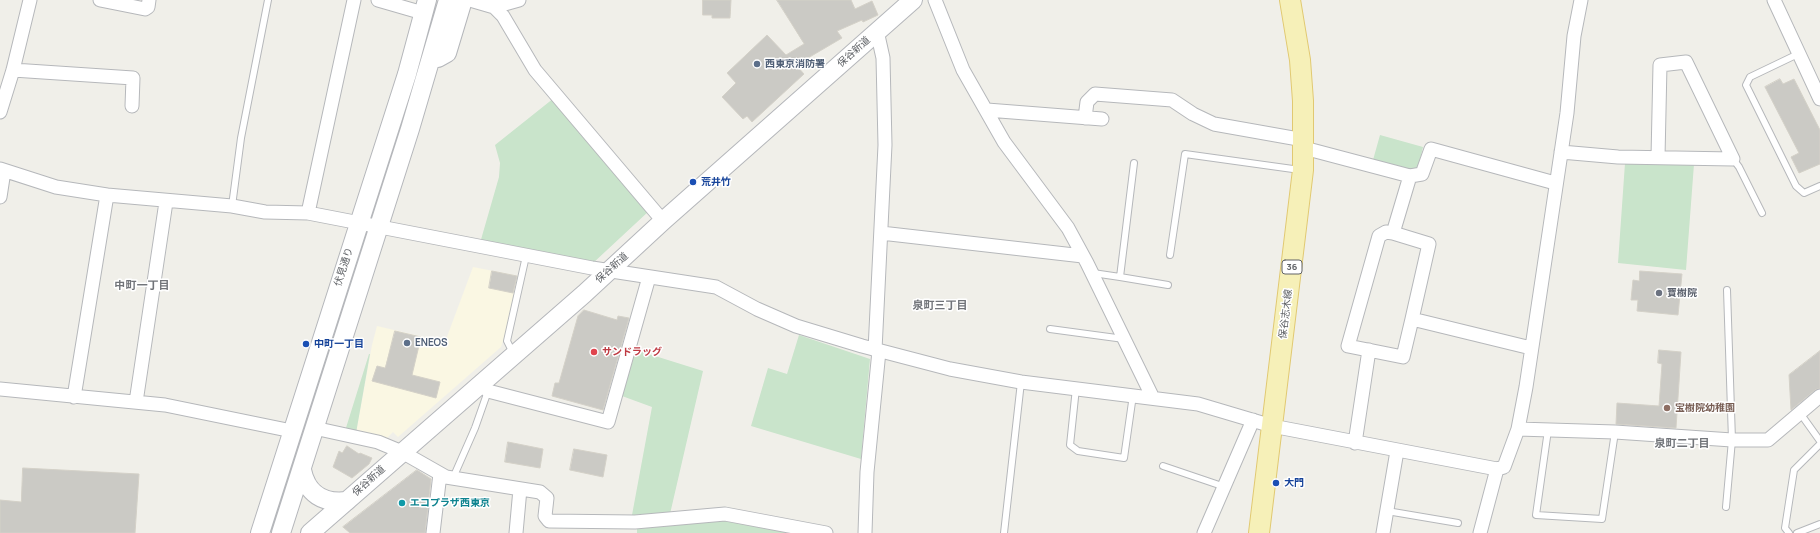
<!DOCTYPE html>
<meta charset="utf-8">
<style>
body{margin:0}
canvas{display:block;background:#f0efe9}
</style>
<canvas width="1820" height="533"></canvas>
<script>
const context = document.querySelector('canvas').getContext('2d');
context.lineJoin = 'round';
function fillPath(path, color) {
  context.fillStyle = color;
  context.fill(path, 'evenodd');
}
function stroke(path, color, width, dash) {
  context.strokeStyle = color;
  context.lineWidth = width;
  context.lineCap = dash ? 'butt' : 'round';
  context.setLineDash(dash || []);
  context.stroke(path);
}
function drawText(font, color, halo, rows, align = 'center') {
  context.font = font + ' Manrope,"Noto Sans JP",sans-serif';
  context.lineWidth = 3;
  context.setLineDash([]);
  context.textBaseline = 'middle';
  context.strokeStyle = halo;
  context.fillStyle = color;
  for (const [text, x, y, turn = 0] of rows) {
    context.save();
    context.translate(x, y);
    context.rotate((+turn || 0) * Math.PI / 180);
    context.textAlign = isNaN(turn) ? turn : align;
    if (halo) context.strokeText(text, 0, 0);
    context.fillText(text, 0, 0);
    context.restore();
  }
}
const commercial = new Path2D(`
 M473,267L519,276L506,332L501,347L398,437L393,432L386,439L356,433L372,345L377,326L445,342Z`);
const green = new Path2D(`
 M554,98L649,211L592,264L480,243L499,177L500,163L495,145Z
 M1380,135L1423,147L1418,168L1411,170L1373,160Z
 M1625,163L1694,164L1686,270L1618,263Z
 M799,335L870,359L861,459L751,426L768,368L787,374Z
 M636,350L703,371L670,514L632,515L652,407L622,396Z
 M369,354H370L356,433L345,431Z
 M728,520L802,533H637V529Z`);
const building = new Path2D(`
 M703,0H731L730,18H712V15H703Z
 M777,0H851L855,9L872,1L878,15L863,22L862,20L837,31L842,38L796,65L804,74L752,122L747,116L743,119L722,97L736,83L727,73L767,35L786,55L804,44Z
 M1780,79L1783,84L1794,79L1820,130V164L1799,173L1791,157L1799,153L1765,87Z
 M492,271L517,276L513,293L489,288Z
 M1640,271L1682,274L1678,315L1637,311L1638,300H1631L1633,280L1639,281Z
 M584,310L617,320L618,316L629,318L603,410L552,396L555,383H559L578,316Z
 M395,331L421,337L412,375L440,382L436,398L372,381L377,366L385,368Z
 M1659,350L1681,352L1676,428L1616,424L1617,403L1659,406L1662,364L1658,363Z
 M1820,351V388L1815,390L1791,410L1789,375Z
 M508,442L543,449L540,468L505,462Z
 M347,446L359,454L360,453L372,458L369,464L352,478L333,467L339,451L342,453Z
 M574,449L607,455L603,477L570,470Z
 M23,468L139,474L135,533H0V500L21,502Z
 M417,470L431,479L425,533H350L343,527Z`);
const lane = new Path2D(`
 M1798,54L1750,77L1746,85L1796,186L1804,193L1820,186
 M1733,159L1739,167L1762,213
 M232,206L241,138L268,0
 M1170,255L1185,154L1300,170
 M1093,273L1120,277L1134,163
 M1120,277L1168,285
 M1050,329L1124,339
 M513,353L507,341L526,256
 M1076,388L1070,445L1078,451L1124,458L1133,395
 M1800,413L1820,441
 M1548,430L1536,515L1602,519L1615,432
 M1163,466L1225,487
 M453,478L475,428L488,391
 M1726,507L1732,440L1727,290
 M1387,511L1458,523
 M1004,533L1021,382
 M1789,533L1785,528L1794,470L1820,444
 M1797,533L1820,524`);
const street = new Path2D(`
 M100,0L145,9L148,7L149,0
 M378,0L423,13
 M470,0L494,7L503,16L535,70L663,221
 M935,0L963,70L1004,142L1068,228L1087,263L1153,398
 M1774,0L1820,99
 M494,7L519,0
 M13,70L133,78L132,106
 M987,110L1102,119
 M0,112L13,70L30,0
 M1085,118L1087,102L1095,94L1172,100L1193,114L1214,124L1304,140
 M1304,148L1410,176L1422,174L1431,149L1555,183
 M1561,152L1618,157L1733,159L1686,62L1660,65L1658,157
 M0,169L56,187L107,195L232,206L265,212L308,213L592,268L716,287L757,309L796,326L862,346L950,369L1021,382L1198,404L1272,426L1497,469L1504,467L1518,429L1526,387L1567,113L1574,36L1581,0
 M1410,176L1393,233L1386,232L1379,236L1348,346L1403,357L1412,319L1531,348
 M0,197L4,171
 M308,213L354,0
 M881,233L1083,256
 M1393,233L1429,244L1412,319
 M875,350L885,145L883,58L877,31
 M481,384L488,391L608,422L649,277
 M0,389L165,405L292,431
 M74,397L107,195
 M136,402L166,202
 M314,428L378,442L402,452L446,477L540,492L547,498L545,516L549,521L635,522L725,514L826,533
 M1518,429L1615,432L1732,440H1768L1820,396
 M1355,443L1369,350
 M433,533L440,474
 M516,533L520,489
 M865,533L867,472L879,351
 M1204,533L1253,420
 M1383,533L1397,451
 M1480,533L1497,469`);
const secondary = new Path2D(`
 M431,58H438L447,53L463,0
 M302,470C307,494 323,504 347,501
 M260,533L407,74L427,0
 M281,533L410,129L448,0
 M310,533L584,294L663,221L913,0`);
const primary = new Path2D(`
 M1259,533L1303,170V101L1300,60L1290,0`);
const markers = [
 [757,64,4,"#5c6f8a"],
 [693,182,4,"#1a4fb4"],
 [1659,293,4,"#6b7280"],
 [407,343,4,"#5c6f8a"],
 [306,344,4,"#1a4fb4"],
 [594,352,4,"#e0444e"],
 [1667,408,4,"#8d6e63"],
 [1276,483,4,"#1a4fb4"],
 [402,503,4,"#0f9aa8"]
];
const shields = [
 [1292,267,20]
];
const shieldNames = [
 ["36",1292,267]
];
const streetNames = [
 ["保谷新道",854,52,-42],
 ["伏見通り",344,267,-72],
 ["保谷新道",612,268,-42],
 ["保谷志木線",1286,314,-83],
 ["保谷新道",369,481,-42]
];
const serviceNames = [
 ["西東京消防署",765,64],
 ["ENEOS",415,343]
];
const transitNames = [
 ["荒井竹",701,182],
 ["中町一丁目",314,344],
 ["大門",1284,483]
];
const worshipNames = [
 ["寶樹院",1667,293]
];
const healthNames = [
 ["サンドラッグ",602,352]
];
const educationNames = [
 ["宝樹院幼稚園",1675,408]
];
const cultureNames = [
 ["エコプラザ西東京",410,503]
];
const neighbourhoodNames = [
 ["中町一丁目",142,286],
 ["泉町三丁目",940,306],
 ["泉町二丁目",1682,444]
];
fillPath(commercial, '#faf7e3');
fillPath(green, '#c9e4cb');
fillPath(building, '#cbcac5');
stroke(building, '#d4d1c8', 1);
stroke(lane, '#b6b8bb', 8);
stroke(street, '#b6b8bb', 15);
stroke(secondary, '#b5b7bb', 20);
stroke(primary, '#e1c971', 22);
stroke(lane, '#fff', 6);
stroke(street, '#fff', 13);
stroke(secondary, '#fff', 18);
stroke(primary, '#f6f0b8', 20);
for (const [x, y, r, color] of markers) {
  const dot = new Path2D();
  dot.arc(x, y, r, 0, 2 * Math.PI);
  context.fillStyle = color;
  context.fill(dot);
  stroke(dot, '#fff', 1.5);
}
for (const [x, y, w] of shields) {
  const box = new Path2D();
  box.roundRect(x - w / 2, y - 7, w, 14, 3);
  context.fillStyle = '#fff';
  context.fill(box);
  stroke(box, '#606367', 1);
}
drawText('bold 9px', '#606367', null, shieldNames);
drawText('10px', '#606367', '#fff', streetNames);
drawText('bold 10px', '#4e5e75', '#fff', serviceNames, 'left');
drawText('bold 10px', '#164399', '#fff', transitNames, 'left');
drawText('bold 10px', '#5b616d', '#fff', worshipNames, 'left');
drawText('bold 10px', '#be3a42', '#fff', healthNames, 'left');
drawText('bold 10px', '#785e54', '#fff', educationNames, 'left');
drawText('bold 10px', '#0d838f', '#fff', cultureNames, 'left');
drawText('bold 11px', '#717479', '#fff', neighbourhoodNames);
</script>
